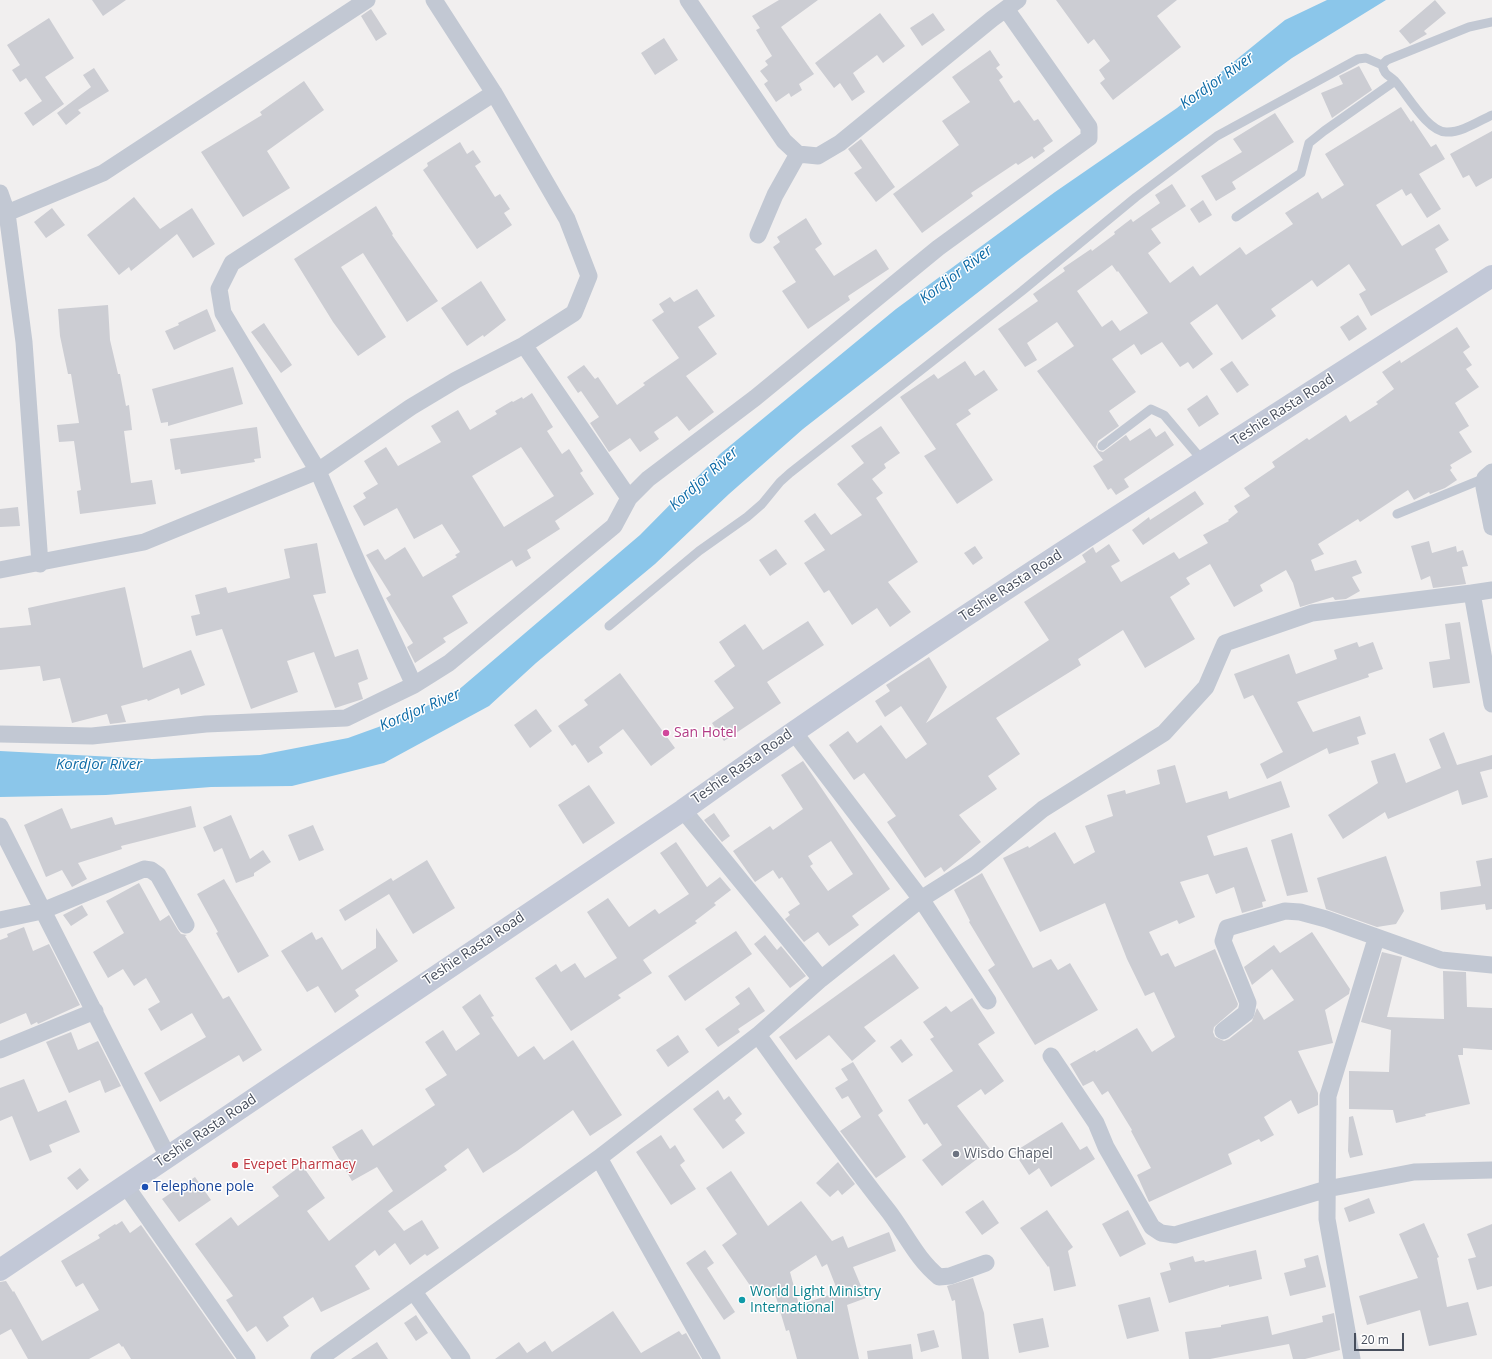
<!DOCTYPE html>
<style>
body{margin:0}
#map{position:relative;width:1492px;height:1359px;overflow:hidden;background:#f1efef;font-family:"Open Sans",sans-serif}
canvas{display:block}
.scale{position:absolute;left:1354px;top:1333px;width:50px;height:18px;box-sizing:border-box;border:2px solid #474e5c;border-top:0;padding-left:5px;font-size:12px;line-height:14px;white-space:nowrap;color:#474e5c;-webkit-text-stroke:3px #fff;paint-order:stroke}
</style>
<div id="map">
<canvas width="1492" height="1359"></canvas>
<div class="scale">20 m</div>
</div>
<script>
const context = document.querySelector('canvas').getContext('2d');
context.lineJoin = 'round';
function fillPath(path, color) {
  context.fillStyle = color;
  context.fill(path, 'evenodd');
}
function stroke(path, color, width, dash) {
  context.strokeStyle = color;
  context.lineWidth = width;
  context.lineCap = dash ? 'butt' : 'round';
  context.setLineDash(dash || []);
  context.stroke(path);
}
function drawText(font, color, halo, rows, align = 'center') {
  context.font = font + ' "Open Sans",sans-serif';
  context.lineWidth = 3;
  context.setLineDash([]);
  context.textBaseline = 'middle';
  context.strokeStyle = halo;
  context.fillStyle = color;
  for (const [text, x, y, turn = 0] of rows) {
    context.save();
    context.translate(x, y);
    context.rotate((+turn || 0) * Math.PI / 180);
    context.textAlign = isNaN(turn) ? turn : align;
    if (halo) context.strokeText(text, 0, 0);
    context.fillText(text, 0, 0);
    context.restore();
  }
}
const water = new Path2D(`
 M1327,0H1386L1292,58L1114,189L1022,258L803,429L729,494L655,564L536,663L489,706L384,763L292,786L211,787L106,795L0,797V751L152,759L260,755L348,738L395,721L456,692L640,535L720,454L896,309L1055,192L1177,108L1285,20Z`);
const building = new Path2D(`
 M92,0H126L103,16Z
 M779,0H818L781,27L814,74L799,84L802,90L791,97L789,93L776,102L764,84L768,81L760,71L768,65L765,61L772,56L756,30L760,28L752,16Z
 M1056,0H1177L1157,16L1181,47L1113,100L1100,83L1105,79L1099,70L1110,61L1094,39L1088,44Z
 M1435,0L1446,13L1424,31L1427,34L1410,44L1399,31Z
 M371,9L387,34L376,41L361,16Z
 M880,13L905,46L883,63L877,55L853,73L865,92L852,101L840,83L834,88L815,63Z
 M933,13L945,30L922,46L910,28Z
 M49,18L74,58L45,77L64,104L33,126L24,113L42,101L26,78L20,82L12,70L20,65L7,45Z
 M664,38L678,60L655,75L641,53Z
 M990,50L1000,65L996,68L1003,77L999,80L1014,103L1019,100L1034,121L1038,119L1053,141L1043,148L1045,151L1034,159L1032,156L1018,165L1016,163L971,193L973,196L922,233L893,194L959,145L942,121L970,102L952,77Z
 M1359,66L1372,90L1332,118L1321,93L1343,84L1339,76Z
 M94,68L109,91L78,110L81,113L66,125L57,113L91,87L83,75Z
 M304,81L324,110L267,151L290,188L243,217L201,152L262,115L260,112Z
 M1401,107L1411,122L1413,120L1431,147L1436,144L1445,159L1419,174L1441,209L1427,218L1411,193L1406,196L1402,189L1376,205L1402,246L1439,224L1449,240L1435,249L1448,272L1371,316L1359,294L1366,290L1349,264L1317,287L1312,280L1271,309L1276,316L1242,340L1217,304L1190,323L1213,354L1193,369L1188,362L1180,367L1162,342L1141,355L1134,344L1112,359L1136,392L1109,411L1119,426L1098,441L1096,447L1099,451L1103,452L1126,435L1130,441L1150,428L1156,437L1165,431L1174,445L1124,479L1129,487L1116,495L1111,488L1108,490L1093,466L1103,460L1037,371L1074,346L1057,322L1027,343L1037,360L1025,367L998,329L1038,301L1033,294L1065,271L1063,268L1091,249L1092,251L1115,234L1114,232L1131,219L1133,222L1160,203L1155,195L1172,184L1186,206L1151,229L1161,243L1148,253L1170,283L1193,266L1200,276L1240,247L1246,255L1293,224L1285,213L1318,192L1322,199L1344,185L1325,154ZM1112,265L1117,272L1118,271L1148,313L1120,331L1112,320L1102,327L1077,291Z
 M1275,113L1294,142L1232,182L1236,189L1216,201L1201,176L1242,152L1233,139Z
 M1492,131V178L1476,187L1469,175L1463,178L1450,154Z
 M861,139L895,187L876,202L854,173L862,168L848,149Z
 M460,142L467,154L473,150L481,162L475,166L495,197L500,194L510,209L504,213L512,225L477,249L423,170L428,166L427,163Z
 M134,197L160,229L192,208L215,244L193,258L177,234L131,271L129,267L119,275L87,235Z
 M1203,200L1212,215L1199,223L1190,209Z
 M376,206L393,234L392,235L438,301L407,322L363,253L341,267L386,337L358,356L333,322L294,259Z
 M52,208L65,225L46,238L34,222Z
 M806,218L822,244L815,249L834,276L876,249L889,269L848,296L850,300L808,329L782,291L796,282L773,247L780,242L777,237Z
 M481,281L506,320L484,337L483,335L467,346L441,308Z
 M697,289L715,316L698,327L717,354L686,376L714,412L689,431L677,416L654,432L659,439L640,452L630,438L609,452L590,423L599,417L581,391L578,393L567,377L584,365L595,379L598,377L617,405L645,385L643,383L679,358L652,320L664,312L659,304L670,297L674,302Z
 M108,305L110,340L118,374H120L126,406L129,405L132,430L124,431L131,483L152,480L156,504L80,514L77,491L81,490L74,441L59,442L57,425L79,423L71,374H68L60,336L58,309Z
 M207,309L216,331L174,350L165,331L179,325L178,323Z
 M1358,315L1367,329L1349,341L1340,327Z
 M264,323L292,365L281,373L251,332Z
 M1457,327L1470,347L1463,352L1472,365L1466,369L1479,387L1455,403L1469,426L1459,432L1472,452L1450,465L1452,468L1450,470L1457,480L1445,488L1430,494L1429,492L1414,500L1408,490L1360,522L1358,519L1318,544L1324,554L1311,560L1315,571L1356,560L1362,573L1352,577L1360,591L1346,599L1335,600L1333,597L1300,607L1293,583L1286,570L1260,585L1263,591L1234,607L1210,564L1186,578L1190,584L1170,597L1195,639L1145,668L1123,630L1078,659L1081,665L996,718L1020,754L988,776L997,789L959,815L981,842L944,872L941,867L925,878L887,822L896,816L864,773L854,780L829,745L848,731L857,743L881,725L906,759L927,744L901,706L885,717L875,701L890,691L886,685L929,657L947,687L926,723L1049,640L1024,602L1086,562L1082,555L1093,547L1096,553L1109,544L1120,561L1111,566L1121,582L1174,552L1179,559L1208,543L1203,535L1229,521L1228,520L1238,512L1234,506L1250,496L1244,488L1275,467L1272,462L1307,438L1309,440L1346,415L1350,422L1378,404L1376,402L1394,389L1382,372L1400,360L1401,363Z
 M965,361L975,376L984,370L998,390L968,410L971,414L956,424L993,480L957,504L924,456L936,449L900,397L934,374L938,379Z
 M1232,361L1249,385L1237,393L1220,369Z
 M233,367L243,404L168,426V422L161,423L152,389Z
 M532,393L553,427L547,431L562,454L569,449L583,471L580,473L594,494L555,521L560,529L527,550L531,558L516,567L512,560L452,596L468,623L443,638L446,642L415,663L407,647L413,643L386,598L391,595L366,555L378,549L385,560L405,547L423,577L457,557L455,555L460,552L442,524L414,539L397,508L364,526L353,506L366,498L363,493L378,484L364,461L386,447L398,466L441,442L431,426L458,410L470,430L497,414L495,411L512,401L513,402L522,397L523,399ZM521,447L554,496L504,527L472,476Z
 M1207,395L1219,414L1199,427L1187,409Z
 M881,426L900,453L884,464L886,468L872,479L883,493L876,498L918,562L888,582L911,612L890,627L877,608L852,625L829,590L824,593L804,563L825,550L804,521L815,513L831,535L862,515L837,484L864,463L851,446Z
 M257,427L261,458L254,459L255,462L181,474L180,469L175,470L170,439Z
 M1195,491L1204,504L1143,545L1132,530L1149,517L1150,520Z
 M18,507L20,526L0,527V509Z
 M1429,541L1432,553L1456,546L1457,552L1463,550L1468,566L1462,567L1466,584L1433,588L1430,576L1421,580L1411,546Z
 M317,543L326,593L313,595L335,657L358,649L368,679L358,683L363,699L335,708L314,652L287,661L298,692L251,709L222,629L196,636L191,616L200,614L195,595L226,587L228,593L290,578L284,549Z
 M975,546L983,558L973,565L964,553Z
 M776,549L787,564L770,576L759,560Z
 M125,587L143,668L191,650L205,685L181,695L179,688L148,701L147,699L121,706L126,722L110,724L107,714L72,723L60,678L43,681L40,666L0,670V628L31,625L28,608Z
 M808,621L824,645L767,682L781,703L724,741L712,723L734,708L714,681L735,666L719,642L745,624L763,650Z
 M1460,622L1470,683L1433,688L1429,662L1450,659L1445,624Z
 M1357,642L1359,647L1373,642L1383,669L1368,674L1369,677L1297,702L1313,732L1360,716L1366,734L1357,737L1359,744L1329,754L1327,748L1267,779L1260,764L1283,752L1253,695L1244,699L1234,674L1289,654L1296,674L1337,659L1334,650Z
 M620,673L675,748L651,766L623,729L599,747L603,753L588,763L575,744L572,746L558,726L588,705L584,700Z
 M536,709L552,731L530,748L514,725Z
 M1444,732L1457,765L1492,755V769L1480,772L1488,797L1462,805L1458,790L1388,819L1385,812L1343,839L1328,815L1378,783L1371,761L1395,753L1406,783L1441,768L1429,739Z
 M803,761L890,889L852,916L859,925L829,946L818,932L804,942L785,919L790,915L788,912L800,904L782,877L779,879L773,870L755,882L733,851L770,826L773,830L803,809L781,775ZM831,841L853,874L828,891L810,866L813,864L808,856Z
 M1175,765L1186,803L1227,791L1229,799L1281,781L1290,807L1207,836L1214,856L1247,847L1266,901L1262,902L1263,907L1242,913L1234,887L1216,894L1208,874L1180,882L1195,917L1179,924L1177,920L1149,932L1161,956L1168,953L1175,967L1215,949L1238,1004L1237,1007L1214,1027L1213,1032L1215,1037L1224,1041L1229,1039L1252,1021L1257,1008L1264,1020L1294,1000L1272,969L1252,985L1244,967L1274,945L1280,953L1312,932L1350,989L1349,994L1325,1010L1333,1043L1298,1051L1318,1093V1105L1298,1114L1291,1100L1264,1117L1274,1135L1261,1142L1259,1139L1228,1154L1232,1164L1149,1202L1137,1175L1151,1168L1131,1131L1132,1130L1108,1091L1102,1095L1093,1081L1083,1086L1070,1064L1095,1050L1096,1052L1137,1028L1152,1052L1175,1037L1154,992L1145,996L1127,959L1105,903L1040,932L1003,858L1028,846L1029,848L1055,832L1074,864L1095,852L1085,826L1113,816L1107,795L1125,790L1126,794L1160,784L1157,770Z
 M589,785L615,823L583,844L558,805Z
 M191,806L196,827L121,846L122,849L78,863L87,879L72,887L62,870L46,877L24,825L62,808L71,829L112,817L115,825Z
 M714,813L730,836L722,842L704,820Z
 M231,815L250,859L263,850L271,862L254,873V876L236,883L222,848L214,852L203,827Z
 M313,825L324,850L299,861L288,835Z
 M1292,833L1308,892L1287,896L1271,840Z
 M676,842L707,887L720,877L731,890L714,903L716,905L695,921L697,923L643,960L652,973L618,995L621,998L571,1031L535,978L556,964L561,972L575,963L585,978L617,958L587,912L608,898L629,927L655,909L659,914L689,894L660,853Z
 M1386,856L1404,911L1396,924L1377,927L1326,909L1317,878Z
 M1492,858V909L1486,910L1485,904L1441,910L1440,892L1481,886L1476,861Z
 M427,860L455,908L413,934L389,894L345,921L339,910L391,878L393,881Z
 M982,873L1033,968L1051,959L1058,970L1070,963L1098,1010L1035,1045L988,970L995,965L969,922L970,921L954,890Z
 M224,879L269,956L238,973L216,933L218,932L197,894Z
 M139,883L160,921L169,915L178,930L181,934L187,935L185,936L223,999L229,996L262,1050L243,1062L239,1055L160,1102L144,1073L206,1037L192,1013L161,1031L148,1009L160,1002L146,978L134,986L123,969L108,978L93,952L124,933L106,901Z
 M82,905L88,915L71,926L63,915Z
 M24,927L33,951L49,944L80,1005L38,1024L37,1022L31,1025L26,1013L0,1024V940L8,937L7,934Z
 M376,928L398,961L355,990L359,996L335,1013L318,986L307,992L281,951L312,932L316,940L322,937L342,970L376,948Z
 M736,931L752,954L685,1001L668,976Z
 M765,935L777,950L781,946L806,976L790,988L754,944Z
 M1382,952L1402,957L1387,1017L1444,1019L1443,971L1466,972L1467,1007L1492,1008V1050L1463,1048V1055H1458L1470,1104L1425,1114L1426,1116L1396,1123L1393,1110L1349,1109V1071L1389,1072L1391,1030L1361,1022Z
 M894,954L919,988L864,1027L876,1041L852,1061L829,1035L796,1060L779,1037Z
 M749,987L765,1011L738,1029L740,1032L718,1047L705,1029L740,1004L735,997Z
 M480,994L494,1016L491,1017L518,1057L534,1046L544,1060L573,1040L622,1115L590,1136L573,1110L517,1151L483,1173L468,1148L444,1166L447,1170L388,1211L404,1231L422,1220L439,1248L427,1256L425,1254L410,1265L395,1243L379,1256L375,1250L355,1266L370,1289L321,1312L313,1297L283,1317L289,1326L267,1342L256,1326L247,1332L226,1300L233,1296L195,1244L231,1217L238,1226L279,1196L272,1187L302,1165L325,1198L307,1211L329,1241L393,1191L377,1167L352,1181L332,1147L362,1129L373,1146L435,1105L425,1089L447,1075L425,1042L443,1030L456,1051L480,1034L462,1007Z
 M972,998L995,1033L978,1044L1004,1081L985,1095L981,1089L957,1106L990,1149L942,1186L922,1160L942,1145L927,1123L924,1125L908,1100L953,1071L930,1039L934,1037L923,1022L946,1006L951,1012Z
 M71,1032L78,1050L98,1041L121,1086L105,1093L100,1080L69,1093L46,1042Z
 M678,1035L689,1052L668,1067L656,1050Z
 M901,1039L913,1055L902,1063L890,1047Z
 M853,1062L883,1111L878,1115L906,1157L876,1178L840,1131L861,1117L848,1096L842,1099L835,1088L848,1080L841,1069Z
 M24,1079L38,1112L66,1100L80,1132L49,1145L52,1152L30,1161L12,1116L0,1121V1088Z
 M718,1090L724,1100L729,1096L742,1114L735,1120L745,1133L723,1149L693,1109Z
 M1353,1116L1363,1155L1350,1158L1348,1151L1349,1117Z
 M1062,1122L1080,1150L1087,1146L1095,1159L1051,1187L1039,1168L1029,1175L1014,1152Z
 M661,1135L670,1149L675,1145L685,1161L680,1165L696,1189L671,1205L636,1152Z
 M838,1162L855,1184L842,1195L838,1190L830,1197L816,1183Z
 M80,1168L89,1180L77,1190L67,1178Z
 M731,1171L768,1226L801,1201L832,1241L843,1236L848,1248L889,1232L896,1251L853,1267L866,1298L847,1305L859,1359H797L789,1330L786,1331L773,1287L758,1297L722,1245L737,1234L706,1188ZM816,1255L822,1267L827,1264L838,1292L799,1305L790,1272Z
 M195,1177L211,1200L179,1222L162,1199Z
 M1369,1198L1375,1213L1349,1222L1344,1208Z
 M983,1200L999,1223L982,1235L965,1212Z
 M1047,1210L1073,1247L1068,1251L1076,1286L1054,1291L1049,1266L1048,1267L1020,1228Z
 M1128,1210L1146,1244L1120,1257L1102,1224Z
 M122,1221L130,1233L141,1225L235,1359H131L123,1346L122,1347L119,1343L89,1359H28L11,1329L0,1335V1282L6,1281L13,1292L14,1291L42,1341L99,1310L83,1283L76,1287L61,1261L100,1238L98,1235L115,1224L116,1225Z
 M1424,1223L1439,1257L1437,1258L1447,1307L1468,1302L1477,1335L1429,1346L1420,1310L1367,1325L1359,1296L1418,1278L1399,1234Z
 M1492,1224V1286L1477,1290L1468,1259L1476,1257L1467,1234Z
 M705,1250L714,1263L707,1268L735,1312L724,1320L686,1263Z
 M1256,1250L1262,1279L1229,1287V1285L1169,1303L1160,1273L1171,1270L1169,1263L1193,1256L1195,1262L1204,1260L1205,1262Z
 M1318,1255L1326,1287L1290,1296L1284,1273L1306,1267L1304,1259Z
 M973,1278L984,1313L989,1359H962L955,1300L952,1301L947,1286Z
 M1150,1297L1159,1331L1127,1339L1118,1305Z
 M613,1311L641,1353L679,1331L682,1335L686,1333L701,1359H495L519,1342L527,1353L545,1341L552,1352Z
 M1334,1313L1340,1350L1305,1359H1293L1289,1344L1210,1359H1189L1185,1332L1221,1327V1325L1268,1316L1272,1335L1323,1322L1322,1316Z
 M416,1315L428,1333L416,1341L404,1323Z
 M1043,1318L1049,1347L1019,1353L1013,1324Z
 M934,1330L939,1347L921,1352L917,1334Z
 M377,1342L388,1359H351Z
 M911,1344L913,1359H868L867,1351Z`);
const service = new Path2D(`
 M1382,65L1387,60L1469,27L1492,22
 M1236,217L1301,173L1309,143L1324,131L1395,81
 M1102,446L1151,409L1164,415L1203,461
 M1397,514L1485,478
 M609,626L699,551L747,517L762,504L780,482L790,473L1022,291L1136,197L1217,136L1358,59L1366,58L1382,65C1385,76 1388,74 1395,81C1407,94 1427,131 1446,132C1461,133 1479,121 1492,115`);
const minor = new Path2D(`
 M688,0L784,141L798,154L818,156L840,143L992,19L1018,0
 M0,193L7,213L24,342L40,564
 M7,213L103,173L367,0
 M758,235L775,195L798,154
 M524,345L629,498
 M1492,472L1485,478L1484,487L1492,527
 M0,570L144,542L318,471L411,407L456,380L524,345L574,313L589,276L567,219L494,93L434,0
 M1472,593L1492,590
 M414,685L362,573L318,471L223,313L219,289L232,263L494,93
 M793,731L921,899L988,1001
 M0,734L92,736L206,724L346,718L414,685L449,663L614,526L629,498L648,479L755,398L938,248L1089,138V127L1006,9
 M683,810L821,979
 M0,826L168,1157
 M0,920L42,911L144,869L151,870L158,875L186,925
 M1223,1031L1246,1013L1248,1003L1223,941L1227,928L1285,911L1300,912L1326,919L1441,960L1492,965
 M758,1035C800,1093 841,1151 886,1208C904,1230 916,1259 939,1277L950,1276L986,1263
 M0,1050L95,1011
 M1051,1056L1096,1123L1106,1147L1152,1227L1161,1233L1175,1235L1327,1189L1414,1172L1492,1170
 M599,1158L712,1359
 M126,1186L247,1359
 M414,1292L462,1359
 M319,1359L599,1158L758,1035L821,979L921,899L975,865L1043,809L1164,733L1206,687L1225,643L1312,613L1472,593L1492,704
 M1352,1359L1327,1219L1328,1096L1376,939`);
const secondary = new Path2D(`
 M0,1270L683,810C946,622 1220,451 1492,276`);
const markers = [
 [666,733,4,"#d1479c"],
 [956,1154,4,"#6b7280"],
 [235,1165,4,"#e0444e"],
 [145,1187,4,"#1a4fb4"],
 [742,1300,4,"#0f9aa8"]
];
const streetNames = [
 ["Teshie Rasta Road",1283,410,-33],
 ["Teshie Rasta Road",1011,586,-33],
 ["Teshie Rasta Road",742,767,-35],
 ["Teshie Rasta Road",474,949,-34],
 ["Teshie Rasta Road",206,1131,-34]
];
const hotelNames = [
 ["San Hotel",674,733]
];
const worshipNames = [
 ["Wisdo Chapel",964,1154]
];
const healthNames = [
 ["Evepet Pharmacy",243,1165]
];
const transitNames = [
 ["Telephone pole",153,1187]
];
const cultureNames = [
 ["World Light Ministry",750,1292],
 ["International",750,1308]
];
const waterNames = [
 ["Kordjor River",1217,81,-35],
 ["Kordjor River",956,275,-37],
 ["Kordjor River",704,479,-42],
 ["Kordjor River",420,710,-23],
 ["Kordjor River",99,765]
];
fillPath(water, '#8bc6ea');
fillPath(building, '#cccdd3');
stroke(service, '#c2c8d3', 9);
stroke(minor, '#c2c8d3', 17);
stroke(secondary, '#c2c8d7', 22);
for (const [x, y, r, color] of markers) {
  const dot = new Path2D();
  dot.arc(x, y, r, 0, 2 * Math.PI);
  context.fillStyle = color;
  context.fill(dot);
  stroke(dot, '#fff', 1.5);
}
drawText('14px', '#474e5c', '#fff', streetNames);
drawText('14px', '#b23c85', '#fff', hotelNames, 'left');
drawText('14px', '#5b616d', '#fff', worshipNames, 'left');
drawText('14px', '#be3a42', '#fff', healthNames, 'left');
drawText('14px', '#164399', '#fff', transitNames, 'left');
drawText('14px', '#0d838f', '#fff', cultureNames, 'left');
drawText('italic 15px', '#0f6ca7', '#fff', waterNames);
</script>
